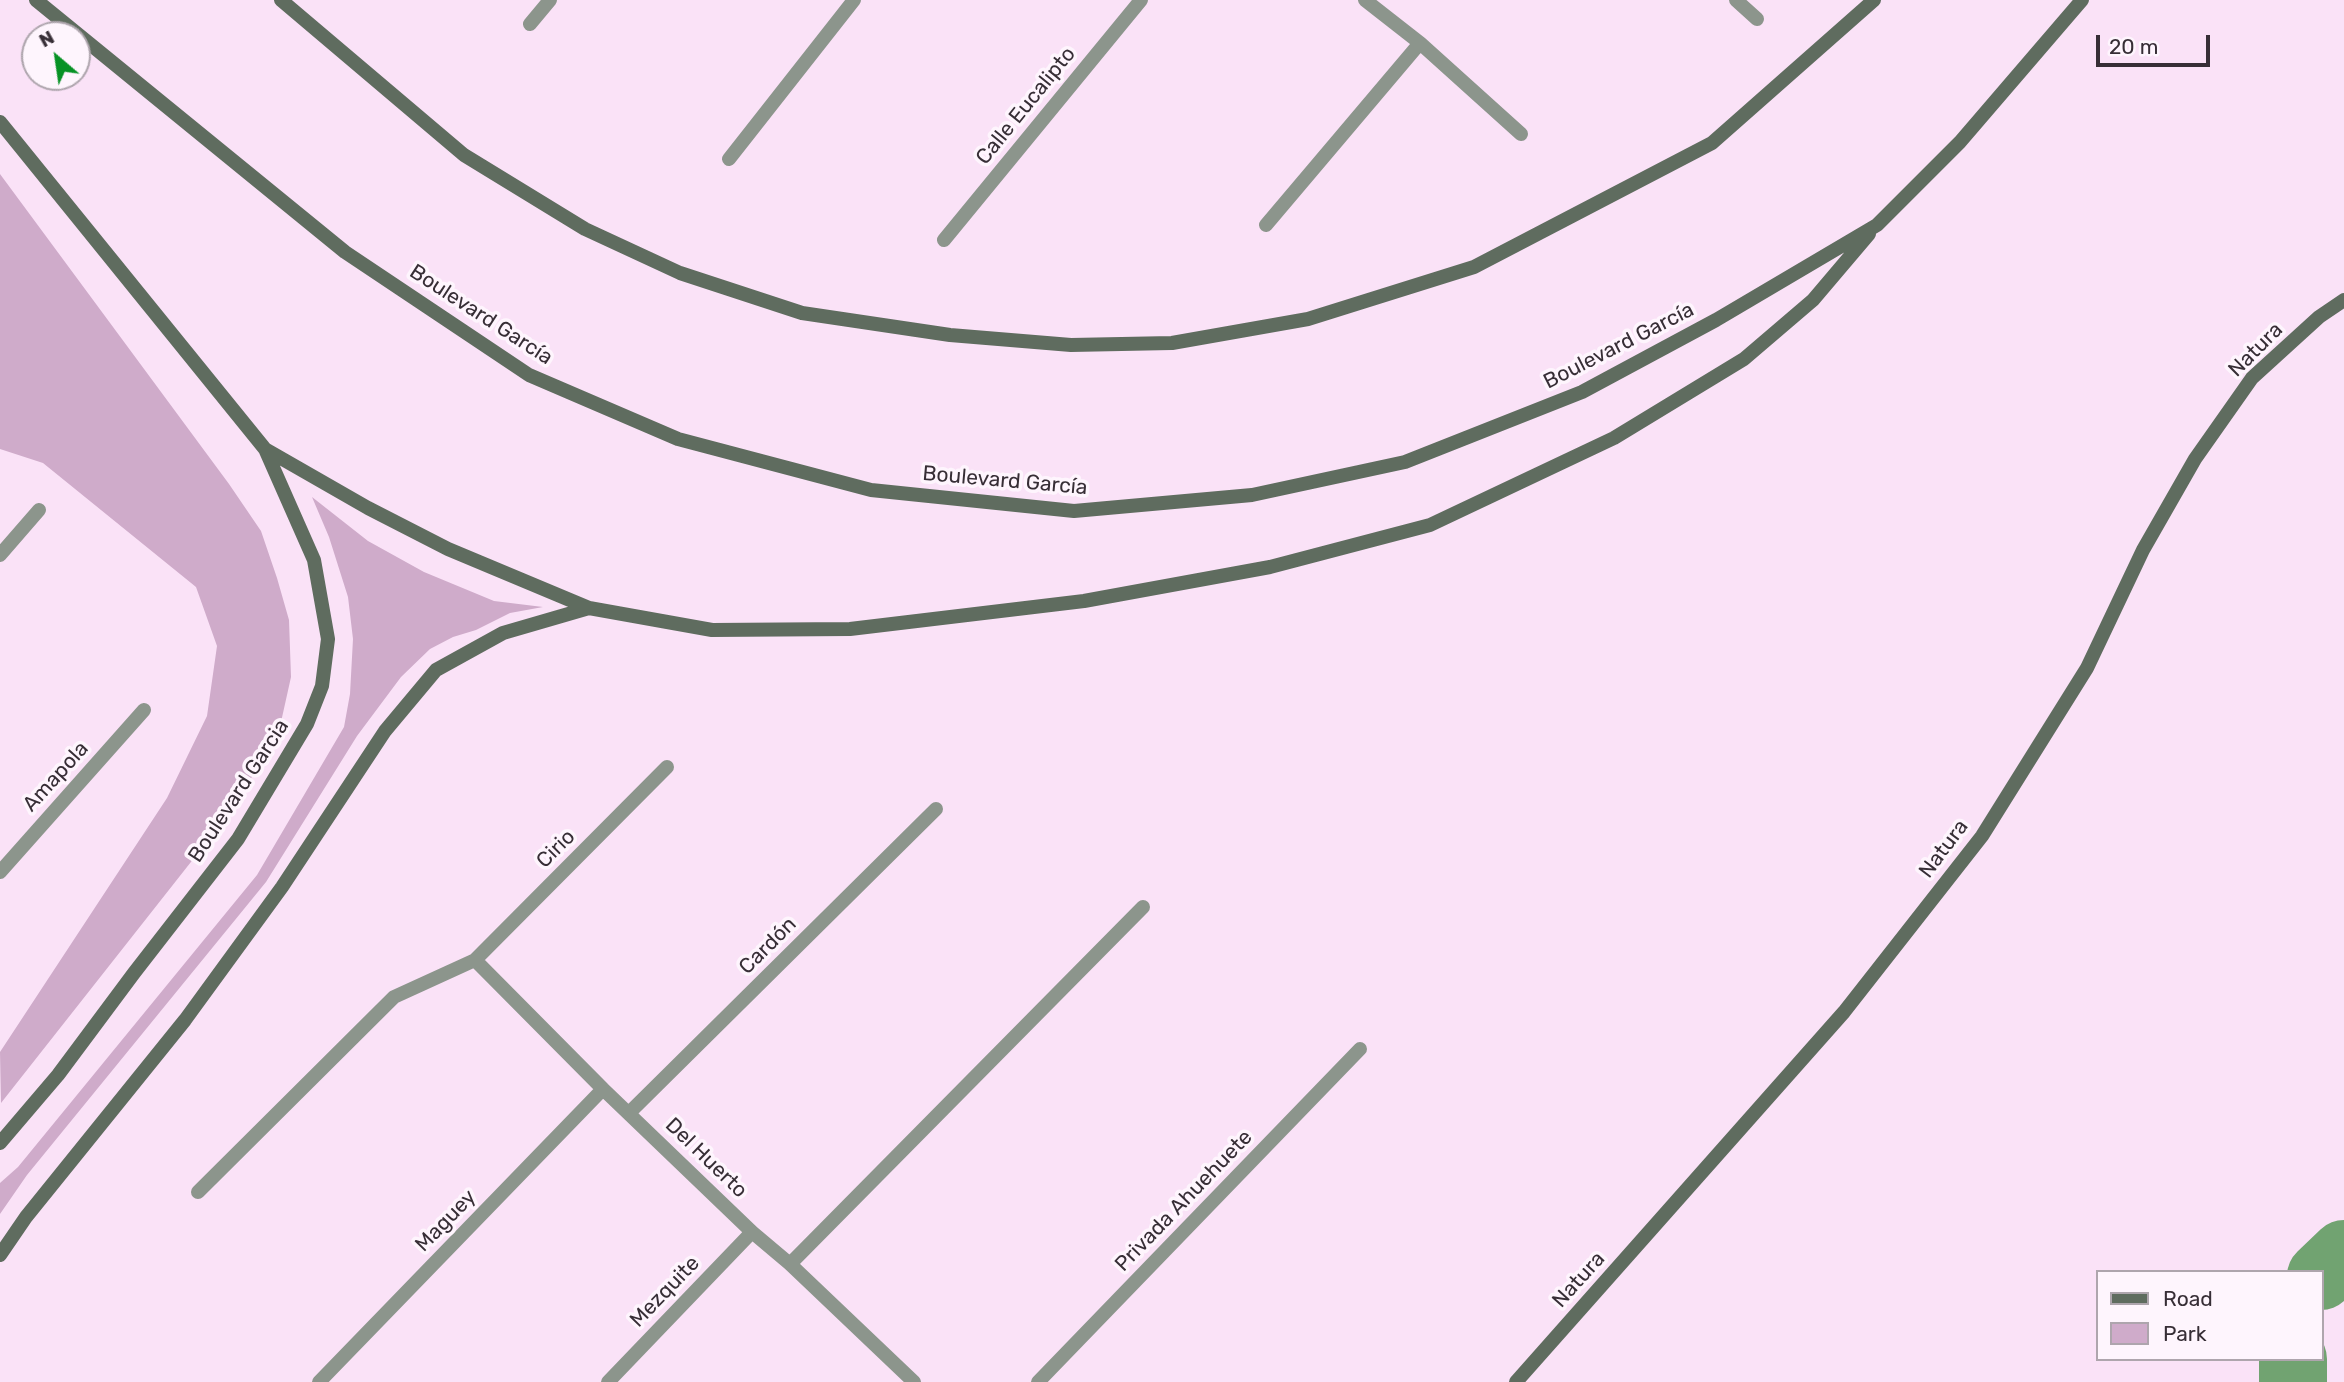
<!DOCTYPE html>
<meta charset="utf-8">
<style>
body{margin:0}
#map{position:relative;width:2344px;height:1382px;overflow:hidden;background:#fae2f7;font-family:Rubik,sans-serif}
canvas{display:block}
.legend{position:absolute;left:2096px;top:1270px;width:228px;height:91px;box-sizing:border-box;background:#fef5fd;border:2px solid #aea5ad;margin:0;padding:9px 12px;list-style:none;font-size:21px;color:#372e36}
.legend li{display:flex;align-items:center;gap:14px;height:35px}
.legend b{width:35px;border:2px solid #aea5ad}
.north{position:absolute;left:21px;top:21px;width:70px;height:70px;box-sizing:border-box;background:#fef5fd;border:2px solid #aea5ad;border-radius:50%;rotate:331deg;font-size:19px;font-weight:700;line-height:28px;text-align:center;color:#372e36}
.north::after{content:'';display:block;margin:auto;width:24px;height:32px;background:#079225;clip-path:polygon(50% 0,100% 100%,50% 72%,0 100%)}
.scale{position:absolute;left:2096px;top:35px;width:114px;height:32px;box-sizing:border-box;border:4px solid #372e36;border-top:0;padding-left:9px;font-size:21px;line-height:24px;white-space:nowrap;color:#372e36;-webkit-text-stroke:5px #fef5fd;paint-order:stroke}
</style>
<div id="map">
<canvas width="2344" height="1382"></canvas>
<ul class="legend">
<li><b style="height:9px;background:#5f6c5f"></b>Road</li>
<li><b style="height:19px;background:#cfabca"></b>Park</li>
</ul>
<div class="north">N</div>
<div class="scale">20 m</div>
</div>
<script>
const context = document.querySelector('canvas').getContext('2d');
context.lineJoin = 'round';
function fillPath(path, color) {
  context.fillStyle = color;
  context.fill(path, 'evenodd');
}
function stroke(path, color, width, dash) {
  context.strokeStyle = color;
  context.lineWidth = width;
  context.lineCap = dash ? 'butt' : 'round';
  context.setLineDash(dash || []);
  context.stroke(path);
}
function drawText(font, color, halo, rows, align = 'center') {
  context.font = font + ' Rubik,sans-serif';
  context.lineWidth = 7;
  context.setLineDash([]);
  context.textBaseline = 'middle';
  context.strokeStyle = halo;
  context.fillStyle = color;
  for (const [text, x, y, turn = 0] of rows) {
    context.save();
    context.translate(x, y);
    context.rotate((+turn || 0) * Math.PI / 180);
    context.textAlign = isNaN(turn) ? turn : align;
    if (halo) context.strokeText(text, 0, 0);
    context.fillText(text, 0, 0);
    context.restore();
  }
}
const green = new Path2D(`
 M0,174L229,484L261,531L277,578L289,620L291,677L281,722L239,801L1,1103L0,1052L167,798L207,716L217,646L196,587L43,463L0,449Z
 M312,497L368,541L424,572L494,601L543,607L510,613L476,630L453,637L430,649L401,677L357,736L266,882L27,1175L0,1214V1183L18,1167L257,875L344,727L350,694L353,639L348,597L329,537Z`);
const river = new Path2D(`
 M2321,1276L2344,1254
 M2293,1359V1382`);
const street = new Path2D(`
 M1365,0L1420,43L1521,134
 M1736,0L1757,19
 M530,24L550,0
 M729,159L854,0
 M1266,225L1420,43
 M944,240L1141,0
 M0,555L39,510
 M0,872L144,710
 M475,960L603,1089L752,1232L790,1264L914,1382
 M629,1113L936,809
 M198,1192L394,997L475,960L667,767
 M790,1264L1143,907
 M319,1382L603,1089
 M608,1382L752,1232
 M1038,1382L1360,1049`);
const secondary = new Path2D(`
 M36,0L345,252L529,375L678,439L871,490L1074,511L1252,495L1405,462L1582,392L1716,320L1877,225L1960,142L2082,0
 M281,0L464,155L585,229L680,273L802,313L950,335L1071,345L1172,343L1308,319L1474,267L1712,143L1874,0
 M0,122L265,449L368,508L448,549L589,608L712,630L850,629L1084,601L1270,567L1430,525L1614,438L1744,359L1813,300L1869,234
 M0,1143L58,1075L134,973L238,839L307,724L322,686L328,639L314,560L265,449
 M0,1255L26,1217L185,1020L282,887L385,731L436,670L503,633L589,608
 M1516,1382L1844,1012L1982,836L2087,668L2143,550L2195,459L2252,378L2319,317L2344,300`);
const streetNames = [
 ["Calle Eucalipto",1026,106,-51],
 ["Boulevard García",481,315,33],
 ["Boulevard García",1619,346,-27],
 ["Natura",2256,350,-45],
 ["Boulevard García",1005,481,5],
 ["Amapola",56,777,-48],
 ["Boulevard Garcia",239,791,-57],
 ["Cirio",556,849,-45],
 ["Natura",1944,849,-53],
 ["Cardón",768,946,-45],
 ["Del Huerto",706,1158,44],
 ["Privada Ahuehuete",1184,1201,-46],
 ["Maguey",446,1221,-46],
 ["Natura",1579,1280,-48],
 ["Mezquite",665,1292,-46]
];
fillPath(green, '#cfabca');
stroke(river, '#71a371', 68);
stroke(street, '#8c958c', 14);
stroke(secondary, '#5f6c5f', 14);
drawText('21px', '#372e36', '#fef5fd', streetNames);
</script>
